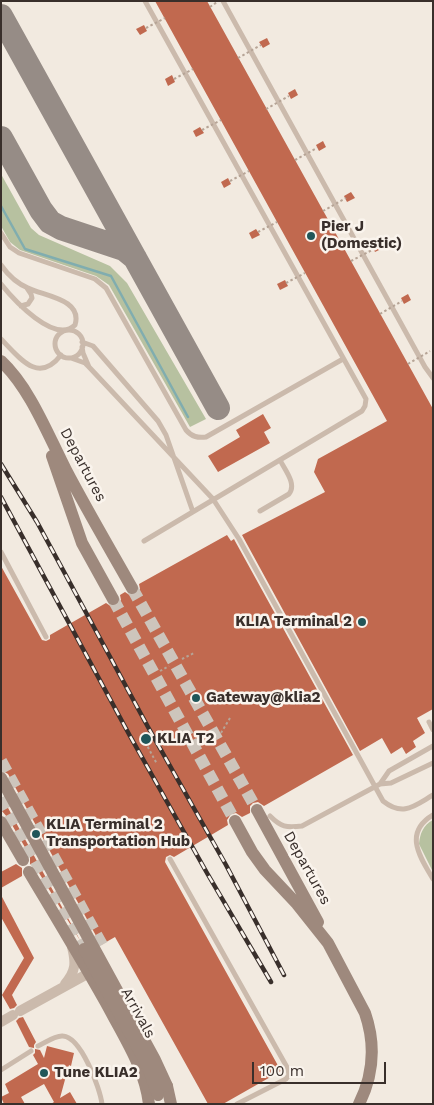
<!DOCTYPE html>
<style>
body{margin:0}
#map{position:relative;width:434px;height:1105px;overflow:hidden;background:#f2eae0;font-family:"Work Sans",sans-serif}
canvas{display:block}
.frame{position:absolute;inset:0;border:2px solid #392f2b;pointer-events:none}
.scale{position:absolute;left:252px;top:1062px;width:134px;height:22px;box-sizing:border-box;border:2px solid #392f2b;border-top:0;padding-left:6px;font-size:15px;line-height:18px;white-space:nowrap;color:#392f2b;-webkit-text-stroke:4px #faf4ed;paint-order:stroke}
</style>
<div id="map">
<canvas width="434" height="1105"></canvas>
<div class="frame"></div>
<div class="scale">100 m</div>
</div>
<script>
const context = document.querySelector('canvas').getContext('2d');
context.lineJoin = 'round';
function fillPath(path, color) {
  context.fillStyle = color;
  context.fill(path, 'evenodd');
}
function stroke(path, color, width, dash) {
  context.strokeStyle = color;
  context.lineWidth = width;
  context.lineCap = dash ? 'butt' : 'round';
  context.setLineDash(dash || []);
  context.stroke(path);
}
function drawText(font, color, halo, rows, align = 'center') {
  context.font = font + ' "Work Sans",sans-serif';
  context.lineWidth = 5;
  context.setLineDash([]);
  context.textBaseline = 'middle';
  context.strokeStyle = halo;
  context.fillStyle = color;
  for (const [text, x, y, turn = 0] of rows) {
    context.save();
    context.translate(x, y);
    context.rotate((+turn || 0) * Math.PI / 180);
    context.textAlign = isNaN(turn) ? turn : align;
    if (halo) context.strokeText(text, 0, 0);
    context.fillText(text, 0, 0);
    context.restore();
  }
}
const green = new Path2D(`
 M1,174L31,228L39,235L110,266L127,283L206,419L190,427L109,285L96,276L20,250L10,242L1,226Z
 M433,820V872L419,844C420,834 423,825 433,820Z`);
const stream = new Path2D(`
 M1,206L25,249L111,276L188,417`);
const taxiway = new Path2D(`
 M1,16L218,408
 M1,138L41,210L50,222L61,228L124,249L135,258`);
const building = new Path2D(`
 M155,1H207L433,409V709L417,718L425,733L413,741L416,747L406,754L402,747L391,754L382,738L360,751L242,535L325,492L314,472L318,459L387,421Z
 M144,25L147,31L140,35L136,29Z
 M267,38L270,44L263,48L259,42Z
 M172,75L175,82L168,86L165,79Z
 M295,89L298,95L291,99L288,93Z
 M200,127L204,133L196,137L193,131Z
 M323,141L326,147L319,151L316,145Z
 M228,178L231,184L224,188L221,182Z
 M351,192L355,198L347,202L344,196Z
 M256,229L260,235L252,239L249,233Z
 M379,242L383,248L375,252L372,246Z
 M285,280L288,286L280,290L277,284Z
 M408,294L411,300L404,304L401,298Z
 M263,414L271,428L264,432L270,443L218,472L208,456L240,437L236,430Z
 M227,535L231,541L234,539L235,541L353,755L264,806L258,802L253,803L250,806V813L242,817L236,813L231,814L227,820L228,825L174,857L170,855L166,857L165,862L281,1071L223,1104H208L115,937L101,945L8,774L1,770V566L42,640L46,641L50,639V635L106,603L112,607L117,606L121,600L120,595L125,592L131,596L136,595L140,589L139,584Z
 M1,795L81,942L36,868L30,864V856L8,818L1,810Z
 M16,864L22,868V876L1,888V872Z
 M1,895L34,958L12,995L17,1005L14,1008L10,1009L2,995L24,958L1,917Z
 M23,1017L36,1042L34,1045V1048L29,1047L16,1021L19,1018Z
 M47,1046L74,1053L71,1066L69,1065L60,1098L70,1092L77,1104H51L54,1102L44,1084L21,1097L25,1104H4L1,1097L9,1093L5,1084L38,1064L33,1055L35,1053V1049L40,1050L44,1058Z`);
const secondaryTunnel = new Path2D(`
 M132,588L257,810
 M113,599L235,821
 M1,761L102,945
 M1,798L84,949`);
const path = new Path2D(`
 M210,7L217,2
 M182,659L194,653
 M160,671L169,666
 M221,733L230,718
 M143,738L157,764
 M200,745L209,740`);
const service = new Path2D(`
 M223,1L425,367L433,378
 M1,233L10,247L19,253L95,279L106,288L186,430C192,437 198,438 206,437L343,359
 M1,265C8,275 16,283 28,288C44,296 83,299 75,325C55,345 13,299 1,284
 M21,306L28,304L32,298L31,294L27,288
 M55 344a14 14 0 1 1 28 0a14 14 0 1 1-28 0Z
 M1,339C19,357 38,385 61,355
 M82,342L93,346L158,421L166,435L193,512
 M71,358L85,363L89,367L83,353L82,347
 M89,367L213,499L239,539L383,801C403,817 414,806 433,795
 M260,511L289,494C297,484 285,470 280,460
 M144,541L362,411L365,406L366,399L145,1
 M1,552L46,637
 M429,722L433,730
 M380,784L389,771L433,746
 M433,815C403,833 420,857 433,879
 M270,816C281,827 286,828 302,826L380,784L391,783L433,763
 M170,859L288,1069L289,1075L286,1079L237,1104
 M38,1046C45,1043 55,1035 63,1036C81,1037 100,1088 102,1104
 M1,1070L31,1051`);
const minor = new Path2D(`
 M65,984C76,971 76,963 72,947
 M20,1011L89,973
 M1,1022L13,1015`);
const secondary = new Path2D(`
 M1,361C30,388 48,435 66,470C87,510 110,549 132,588
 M52,456L82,543L113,599
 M257,810L318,922
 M235,821L252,852L265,870L297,904L328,943L365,1013C376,1045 374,1074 359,1104
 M1,822L23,860
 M29,872C57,919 85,965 111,1012C127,1042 145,1070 149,1104
 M167,1086L171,1104`);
const rail = new Path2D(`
 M1,464L37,522L148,727L226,865L284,975
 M1,497L130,736L207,873L271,982`);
const pathBridge = new Path2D(`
 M146,28L165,18
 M238,58L261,45
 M174,79L193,69
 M266,109L289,96
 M202,130L221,120
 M295,160L317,148
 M230,181L249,171
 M323,211L346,198
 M258,232L277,222
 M351,261L374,249
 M286,283L305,273
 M380,314L402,301
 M408,364L430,351`);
const secondaryBridge = new Path2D(`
 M1,778L155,1060L167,1086
 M84,949L147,1065L158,1095`);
const markers = [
 [311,236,5,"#215659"],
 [362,622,5,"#215659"],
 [196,698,5,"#215659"],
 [146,739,6,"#215659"],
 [36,834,5,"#215659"],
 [44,1073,5,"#215659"]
];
const poiNames = [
 ["Pier J",321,227],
 ["(Domestic)",321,244],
 ["KLIA Terminal 2",352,622,"right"],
 ["Gateway@klia2",206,698],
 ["KLIA T2",157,739],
 ["KLIA Terminal 2",46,825],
 ["Transportation Hub",46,842],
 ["Tune KLIA2",54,1073]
];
const streetNames = [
 ["Departures",83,465,62],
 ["Departures",307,868,61],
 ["Arrivals",138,1013,61]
];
fillPath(green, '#b7c1a0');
stroke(stream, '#80adaf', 2.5);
stroke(taxiway, '#968c86', 24);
fillPath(building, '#c1694f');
stroke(secondaryTunnel, '#cdc5bc', 12, [12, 6]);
stroke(path, '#b6a496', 2, [2.5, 2.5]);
stroke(service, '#cbbaac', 5);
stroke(minor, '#cbbaac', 10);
stroke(secondary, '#9e897d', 12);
stroke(rail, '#392f2b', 4.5);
stroke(rail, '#faf4ed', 2.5, [8]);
stroke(pathBridge, '#b6a496', 2, [2.5, 2.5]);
stroke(secondaryBridge, '#9e897d', 12);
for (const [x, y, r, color] of markers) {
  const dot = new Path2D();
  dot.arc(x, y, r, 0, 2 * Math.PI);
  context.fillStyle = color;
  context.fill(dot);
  stroke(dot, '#faf4ed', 2);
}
drawText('bold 15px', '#392f2b', '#faf4ed', poiNames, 'left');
drawText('15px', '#392f2b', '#faf4ed', streetNames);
</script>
